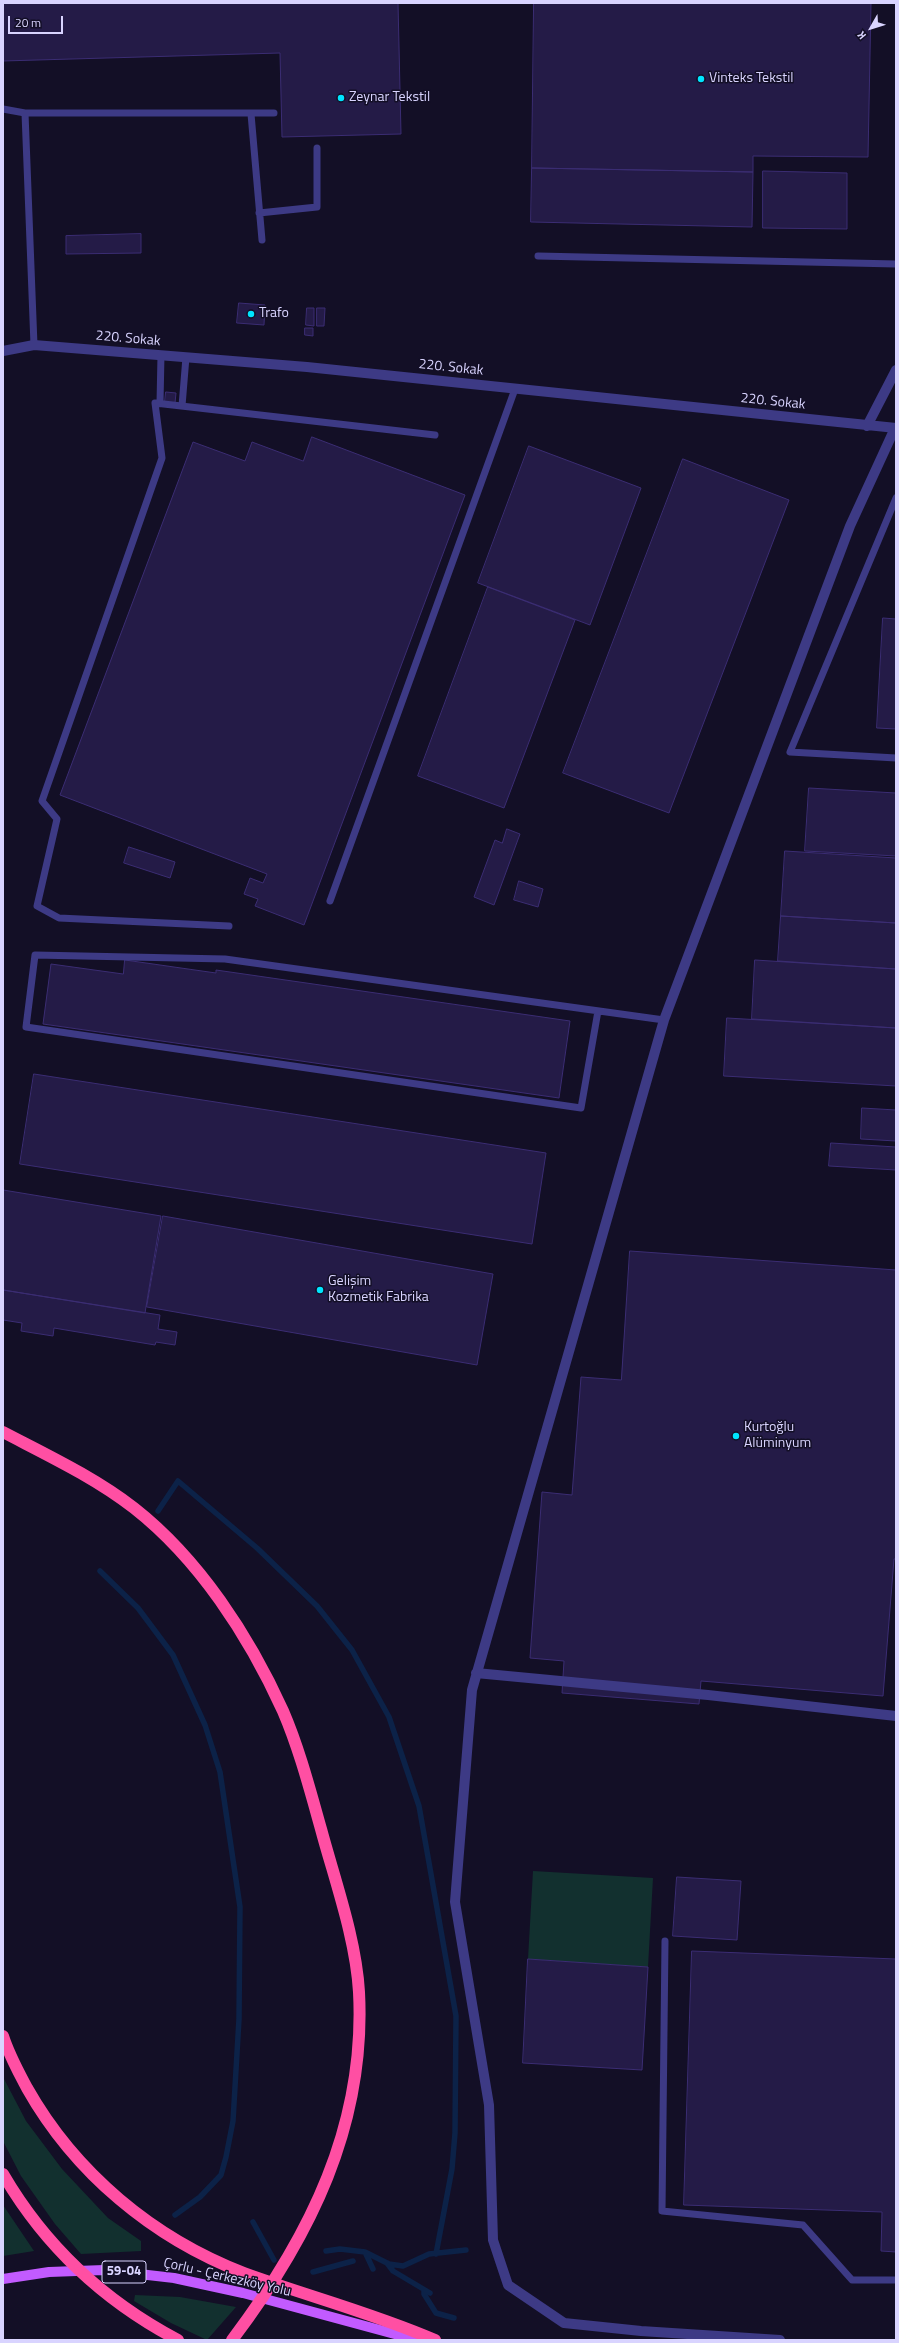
<!DOCTYPE html>
<meta charset="utf-8">
<style>
body{margin:0}
#map{position:relative;width:899px;height:2343px;overflow:hidden;background:#130f26;font-family:"Titillium Web",sans-serif}
canvas{display:block}
.frame{position:absolute;inset:0;border:4px solid #d9d4ff;pointer-events:none}
.north{position:absolute;left:851px;top:8px;width:40px;height:40px;-webkit-text-stroke:3px #130f26;paint-order:stroke;rotate:231deg;font-size:11px;font-weight:700;line-height:16px;text-align:center;color:#d9d4ff}
.north::after{content:'';display:block;margin:auto;width:14px;height:18px;background:#d9d4ff;clip-path:polygon(50% 0,100% 100%,50% 72%,0 100%)}
.scale{position:absolute;left:8px;top:16px;width:55px;height:18px;box-sizing:border-box;border:2px solid #d9d4ff;border-top:0;padding-left:5px;font-size:12px;line-height:14px;white-space:nowrap;color:#d9d4ff;-webkit-text-stroke:3px #130f26;paint-order:stroke}
</style>
<div id="map">
<canvas width="899" height="2343"></canvas>
<div class="frame"></div>
<div class="north">K</div>
<div class="scale">20 m</div>
</div>
<script>
const context = document.querySelector('canvas').getContext('2d');
context.lineJoin = 'round';
function fillPath(path, color) {
  context.fillStyle = color;
  context.fill(path, 'evenodd');
}
function stroke(path, color, width, dash) {
  context.strokeStyle = color;
  context.lineWidth = width;
  context.lineCap = dash ? 'butt' : 'round';
  context.setLineDash(dash || []);
  context.stroke(path);
}
function drawText(font, color, halo, rows, align = 'center') {
  context.font = font + ' "Titillium Web",sans-serif';
  context.lineWidth = 3;
  context.setLineDash([]);
  context.textBaseline = 'middle';
  context.strokeStyle = halo;
  context.fillStyle = color;
  for (const [text, x, y, turn = 0] of rows) {
    context.save();
    context.translate(x, y);
    context.rotate((+turn || 0) * Math.PI / 180);
    context.textAlign = isNaN(turn) ? turn : align;
    if (halo) context.strokeText(text, 0, 0);
    context.fillText(text, 0, 0);
    context.restore();
  }
}
const green = new Path2D(`
 M533,1871L653,1878L648,1967L528,1959Z
 M3,2077L26,2121L62,2169L108,2218L141,2241V2251L81,2254L55,2224L21,2176L3,2141Z
 M3,2205L34,2251L3,2256Z
 M135,2295L180,2297L236,2307L207,2340L171,2323L134,2301Z`);
const stream = new Path2D(`
 M158,1511L178,1481L257,1548L317,1606L352,1650L389,1717L419,1806L456,2016L455,2133L452,2169L436,2254
 M100,1571L138,1608L173,1655L205,1725L220,1772L240,1907L239,2019L233,2121L226,2157L221,2175L200,2197L175,2215
 M253,2222L274,2260
 M326,2251L340,2249L365,2252L373,2269
 M365,2252L389,2264L403,2266L429,2254L466,2250
 M387,2263L393,2271L430,2293
 M313,2272L353,2261
 M424,2290V2294L436,2313L454,2318`);
const building = new Path2D(`
 M3,3H398L401,134L282,137L280,53L3,61Z
 M534,3H871L868,157L753,156V172L532,168Z
 M532,168L753,172L752,227L531,222Z
 M763,171L847,173V229L763,228Z
 M141,234V253L66,254V236Z
 M239,303L265,305L264,325L237,323Z
 M307,308H314V326L306,325Z
 M317,308H325L324,326H317Z
 M305,328H313V336L305,335Z
 M166,392L176,393L175,403L165,402Z
 M312,437L465,495L304,925L255,906L258,899L244,894L250,878L263,883L267,874L60,795L193,442L245,461L252,442L303,461Z
 M529,446L641,488L590,625L478,583Z
 M683,459L789,500L669,813L563,773Z
 M488,587L575,620L504,808L418,776Z
 M883,618L896,619V729L877,728Z
 M809,788L896,793V856L805,851Z
 M507,829L520,834L494,905L474,897L495,840L502,843Z
 M129,847L175,862L170,878L124,863Z
 M785,851L896,858V923L781,916Z
 M519,881L543,889L538,907L514,900Z
 M781,916L896,923V969L778,961Z
 M125,960L216,973V970L570,1021L559,1098L43,1024L51,964L123,974Z
 M755,960L896,969V1028L752,1019Z
 M727,1018L896,1028V1086L724,1076Z
 M34,1074L546,1153L532,1244L20,1164Z
 M862,1108L896,1110V1141L861,1139Z
 M831,1143L896,1147V1170L829,1166Z
 M3,1190L161,1216L145,1313L3,1290Z
 M163,1216L493,1274L477,1365L147,1307Z
 M630,1251L896,1270V1559H894L883,1696L701,1681L699,1704L562,1693L564,1661L530,1658L542,1492L572,1495L581,1377L621,1380Z
 M3,1290L160,1315L158,1329L177,1332L175,1345L156,1342L155,1345L54,1328L53,1336L21,1331L22,1323L3,1320Z
 M677,1877L741,1881L737,1940L673,1936Z
 M692,1951L896,1959V2252L881,2251L882,2212L684,2205Z
 M528,1959L648,1967L642,2070L523,2063Z`);
const service = new Path2D(`
 M3,109L25,113H274
 M25,113L34,345
 M251,114L262,240
 M259,213L317,207V148
 M538,256L896,264
 M160,403L161,355
 M182,406L186,357
 M896,498L790,752L896,758
 M330,901L515,389
 M229,926L59,918L37,906L57,819L42,801L162,458L155,403L435,435
 M598,1011L581,1108L26,1027L35,955L225,959L664,1020
 M665,1941L662,2211L803,2225L852,2280H896`);
const minor = new Path2D(`
 M3,351L34,345L307,367L896,428
 M867,426L896,370
 M476,1673L708,1695L896,1716
 M780,2340L641,2331L564,2323L508,2285L493,2240L489,2105L455,1902L472,1690L664,1020L850,526L895,428`);
const primary = new Path2D(`
 M3,2279L49,2272L104,2270L174,2278L243,2293L417,2340`);
const motorway = new Path2D(`
 M3,1432C47,1455 94,1477 134,1508C199,1559 249,1636 283,1711C299,1748 310,1790 321,1829C335,1881 356,1939 359,1992C366,2125 310,2237 232,2340
 M3,2036C9,2055 18,2071 27,2088C75,2173 153,2238 244,2273C307,2296 373,2313 435,2340
 M3,2174C45,2246 104,2301 178,2340`);
const markers = [
 [701,79,4,"#00e5ff"],
 [341,98,4,"#00e5ff"],
 [251,314,4,"#00e5ff"],
 [320,1290,4,"#00e5ff"],
 [736,1436,4,"#00e5ff"]
];
const shields = [
 [124,2272,44]
];
const shieldNames = [
 ["59-04",124,2272]
];
const poiNames = [
 ["Vinteks Tekstil",709,79],
 ["Zeynar Tekstil",349,98],
 ["Trafo",259,314],
 ["Gelişim",328,1282],
 ["Kozmetik Fabrika",328,1298],
 ["Kurtoğlu",744,1428],
 ["Alüminyum",744,1444]
];
const streetNames = [
 ["220. Sokak",128,339,5],
 ["220. Sokak",451,368,6],
 ["220. Sokak",773,402,6],
 ["Çorlu - Çerkezköy Yolu",227,2278,13]
];
fillPath(green, '#12302f');
stroke(stream, '#0c2248', 5.5);
fillPath(building, '#241b47');
stroke(building, '#3b2d73', 1);
stroke(service, '#3d3a85', 7);
stroke(minor, '#3d3a85', 10);
stroke(primary, '#c25bff', 10);
stroke(motorway, '#ff4fa3', 12);
for (const [x, y, r, color] of markers) {
  const dot = new Path2D();
  dot.arc(x, y, r, 0, 2 * Math.PI);
  context.fillStyle = color;
  context.fill(dot);
  stroke(dot, '#130f26', 1.5);
}
for (const [x, y, w] of shields) {
  const box = new Path2D();
  box.roundRect(x - w / 2, y - 11, w, 22, 3);
  context.fillStyle = '#130f26';
  context.fill(box);
  stroke(box, '#d9d4ff', 1);
}
drawText('bold 13px', '#d9d4ff', null, shieldNames);
drawText('14px', '#d9d4ff', '#130f26', poiNames, 'left');
drawText('14px', '#d9d4ff', '#130f26', streetNames);
</script>
